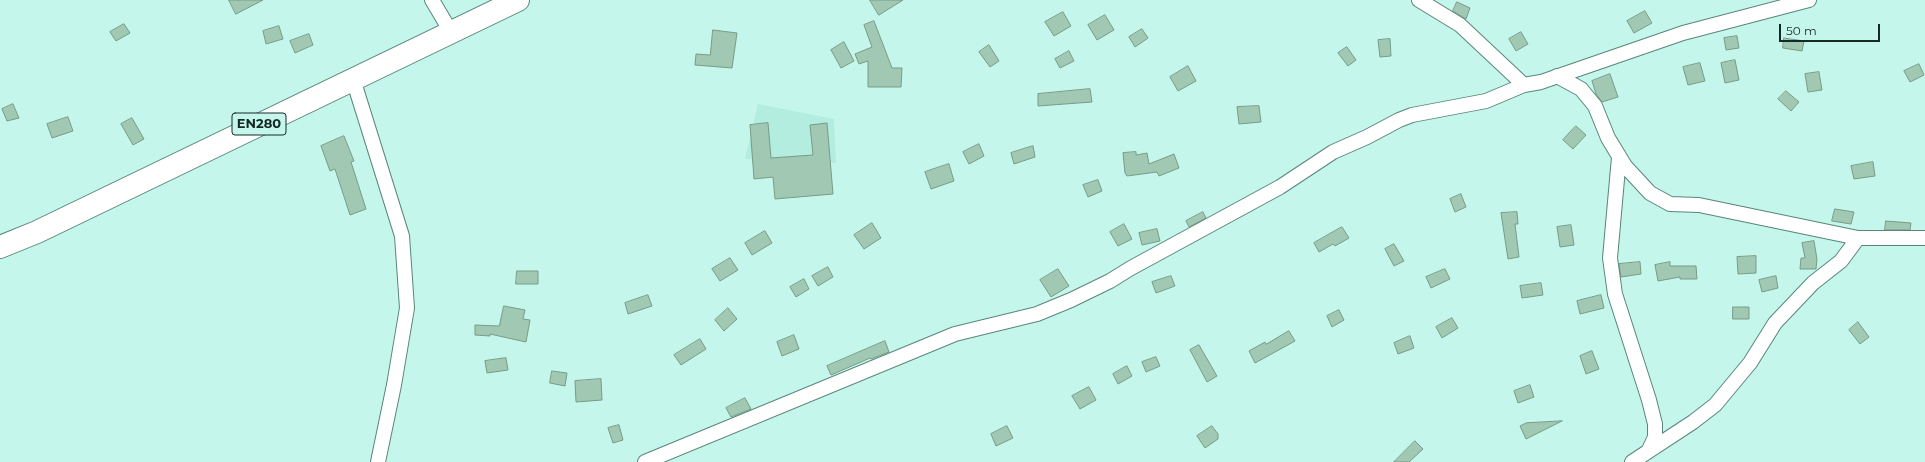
<!DOCTYPE html>
<style>
body{margin:0}
#map{position:relative;width:1925px;height:462px;overflow:hidden;background:#c5f6eb;font-family:Montserrat,sans-serif}
canvas{display:block}
.scale{position:absolute;left:1779px;top:24px;width:101px;height:18px;box-sizing:border-box;border:2px solid #152824;border-top:0;padding-left:5px;font-size:12px;line-height:14px;white-space:nowrap;color:#152824;-webkit-text-stroke:3px #c5f6eb;paint-order:stroke}
</style>
<div id="map">
<canvas width="1925" height="462"></canvas>
<div class="scale">50 m</div>
</div>
<script>
const context = document.querySelector('canvas').getContext('2d');
context.lineJoin = 'round';
function fillPath(path, color) {
  context.fillStyle = color;
  context.fill(path, 'evenodd');
}
function stroke(path, color, width, dash) {
  context.strokeStyle = color;
  context.lineWidth = width;
  context.lineCap = dash ? 'butt' : 'round';
  context.setLineDash(dash || []);
  context.stroke(path);
}
function drawText(font, color, halo, rows, align = 'center') {
  context.font = font + ' Montserrat,sans-serif';
  context.lineWidth = 3;
  context.setLineDash([]);
  context.textBaseline = 'middle';
  context.strokeStyle = halo;
  context.fillStyle = color;
  for (const [text, x, y, turn = 0] of rows) {
    context.save();
    context.translate(x, y);
    context.rotate((+turn || 0) * Math.PI / 180);
    context.textAlign = isNaN(turn) ? turn : align;
    if (halo) context.strokeText(text, 0, 0);
    context.fillText(text, 0, 0);
    context.restore();
  }
}
const built = new Path2D(`
 M758,104L834,119L836,163L745,159Z`);
const building = new Path2D(`
 M229,0H263L236,14Z
 M870,0H903L879,15Z
 M1457,2L1470,8L1466,19L1453,11Z
 M1645,11L1652,23L1634,33L1627,21Z
 M1063,12L1071,26L1054,36L1045,22Z
 M1105,15L1114,30L1097,40L1088,25Z
 M874,21L892,68H902L901,87H868V61L859,64L855,54L872,47L864,25Z
 M124,24L130,33L116,41L110,32Z
 M279,26L283,39L266,44L263,31Z
 M1142,29L1148,38L1135,47L1129,37Z
 M713,30L737,33L732,68L695,65L696,54L710,55Z
 M1521,32L1528,44L1516,51L1509,39Z
 M309,34L313,45L295,53L290,41Z
 M1737,36L1739,48L1726,50L1724,38Z
 M1784,38L1804,41L1802,51L1783,48Z
 M1390,39L1391,56L1380,57L1378,40Z
 M844,42L854,61L841,68L831,50Z
 M989,45L999,61L990,67L979,52Z
 M1347,47L1356,60L1348,66L1338,53Z
 M1069,51L1074,61L1060,68L1055,59Z
 M1735,60L1739,80L1725,83L1721,63Z
 M1700,63L1705,81L1688,85L1683,67Z
 M1919,64L1924,75L1910,82L1904,71Z
 M1188,66L1196,81L1178,91L1170,77Z
 M1819,72L1822,90L1808,92L1805,74Z
 M1610,74L1618,97L1602,102L1596,94L1592,81Z
 M1090,89L1092,102L1038,106V94Z
 M1786,91L1799,102L1791,111L1778,99Z
 M13,104L19,118L7,121L2,109Z
 M1259,106L1261,122L1239,124L1237,107Z
 M68,117L73,131L52,138L47,124Z
 M132,118L144,139L133,145L121,124Z
 M768,123L771,158L813,155L810,125L827,123L833,194L775,199L773,177L754,179L750,125Z
 M1576,126L1586,135L1573,149L1563,140Z
 M344,136L354,161L351,162L366,209L350,215L335,169L330,171L321,146Z
 M979,144L984,156L969,164L963,152Z
 M1033,146L1035,157L1014,164L1011,153Z
 M1136,152V155L1147,153L1149,164L1174,154L1179,168L1159,176L1157,172L1127,176L1125,173L1123,153Z
 M1873,162L1875,176L1854,179L1851,166Z
 M949,164L954,181L931,189L925,172Z
 M1098,180L1102,191L1088,197L1083,185Z
 M1461,194L1466,207L1455,212L1450,199Z
 M1835,209L1854,212L1851,224L1832,221Z
 M1203,212L1206,218L1189,227L1186,221Z
 M1517,212L1518,224H1515L1519,257L1508,259L1501,213Z
 M1886,221L1911,223L1910,230H1885Z
 M872,223L881,238L864,249L854,235Z
 M1124,224L1132,239L1118,246L1110,232Z
 M1571,225L1574,245L1560,247L1557,227Z
 M1342,227L1349,238L1335,246L1333,244L1319,252L1314,243Z
 M1157,229L1160,241L1142,245L1139,233Z
 M765,231L772,243L752,255L745,243Z
 M1814,241L1817,259L1816,269H1800L1801,258H1805L1802,243Z
 M1394,244L1404,261L1394,266L1385,249Z
 M1756,256V273L1738,274L1737,257Z
 M730,258L738,270L720,281L712,269Z
 M1640,262L1641,274L1621,277L1619,264Z
 M1670,262V266H1696L1697,279H1680V277L1658,281L1655,265Z
 M828,267L833,277L818,286L812,276Z
 M1058,269L1069,286L1051,297L1040,280Z
 M1445,269L1450,279L1431,288L1426,277Z
 M517,271H538V284H516Z
 M1171,276L1175,286L1156,293L1152,282Z
 M1776,276L1778,288L1762,292L1759,280Z
 M804,279L809,289L796,297L790,287Z
 M1541,283L1543,295L1522,298L1520,286Z
 M648,295L652,306L628,314L625,303Z
 M1601,295L1604,308L1580,314L1577,301Z
 M504,306L525,310L523,319L530,320L526,342L490,334V336L475,335V325L499,326Z
 M1733,307H1749V319H1733Z
 M728,308L737,319L724,331L715,320Z
 M1339,310L1344,320L1332,327L1327,316Z
 M1452,318L1458,328L1442,338L1436,327Z
 M1858,322L1869,337L1860,344L1849,330Z
 M1289,331L1295,341L1255,363L1249,351L1265,342L1266,344Z
 M794,335L799,349L782,356L777,342Z
 M1410,336L1414,348L1398,354L1394,343Z
 M700,339L706,349L681,365L674,355Z
 M885,341L889,352L871,359L870,358L831,375L827,366Z
 M1199,345L1217,376L1207,382L1190,350Z
 M1592,351L1599,369L1586,374L1580,356Z
 M1156,357L1160,366L1146,372L1142,362Z
 M506,358L508,370L487,373L485,361Z
 M1127,366L1132,376L1118,384L1113,374Z
 M552,371L567,373L565,386L550,383Z
 M601,379L602,400L576,402L575,381Z
 M1530,385L1534,397L1518,403L1514,391Z
 M1089,387L1096,400L1080,409L1072,396Z
 M745,398L751,409L731,417L726,408Z
 M1562,421L1526,439L1520,426L1526,423Z
 M619,425L623,440L613,443L608,428Z
 M1007,426L1013,438L996,446L991,434Z
 M1212,426L1218,434V439L1205,448L1197,436Z
 M1415,441L1423,449L1409,462H1394Z`);
const street = new Path2D(`
 M432,0L451,32
 M1419,0L1460,25L1524,85
 M1557,76L1581,89L1595,106L1608,138L1625,166L1650,193L1670,204L1699,205L1858,238H1925
 M353,79L402,236L407,308L394,385L378,462
 M1619,157L1610,258L1615,294L1649,400L1655,424V437L1649,450
 M645,462L955,334L1037,314L1071,300L1110,281L1131,268L1280,187L1333,152L1367,137L1399,120L1412,115L1486,101L1524,85L1541,82L1683,33L1809,0
 M1632,462L1693,422L1715,405L1750,363L1775,323L1813,283L1841,261L1858,238`);
const primary = new Path2D(`
 M0,247L37,232L518,0`);
const shields = [
 [259,124,54]
];
const shieldNames = [
 ["EN280",259,124]
];
fillPath(built, '#b2ede0');
fillPath(building, '#a1c8b2');
stroke(building, '#769c86', 1);
stroke(street, '#58867c', 16);
stroke(primary, '#58867c', 24);
stroke(street, '#fff', 14);
stroke(primary, '#fff', 22);
for (const [x, y, w] of shields) {
  const box = new Path2D();
  box.roundRect(x - w / 2, y - 11, w, 22, 3);
  context.fillStyle = '#c5f6eb';
  context.fill(box);
  stroke(box, '#152824', 1);
}
drawText('bold 13px', '#152824', null, shieldNames);
</script>
